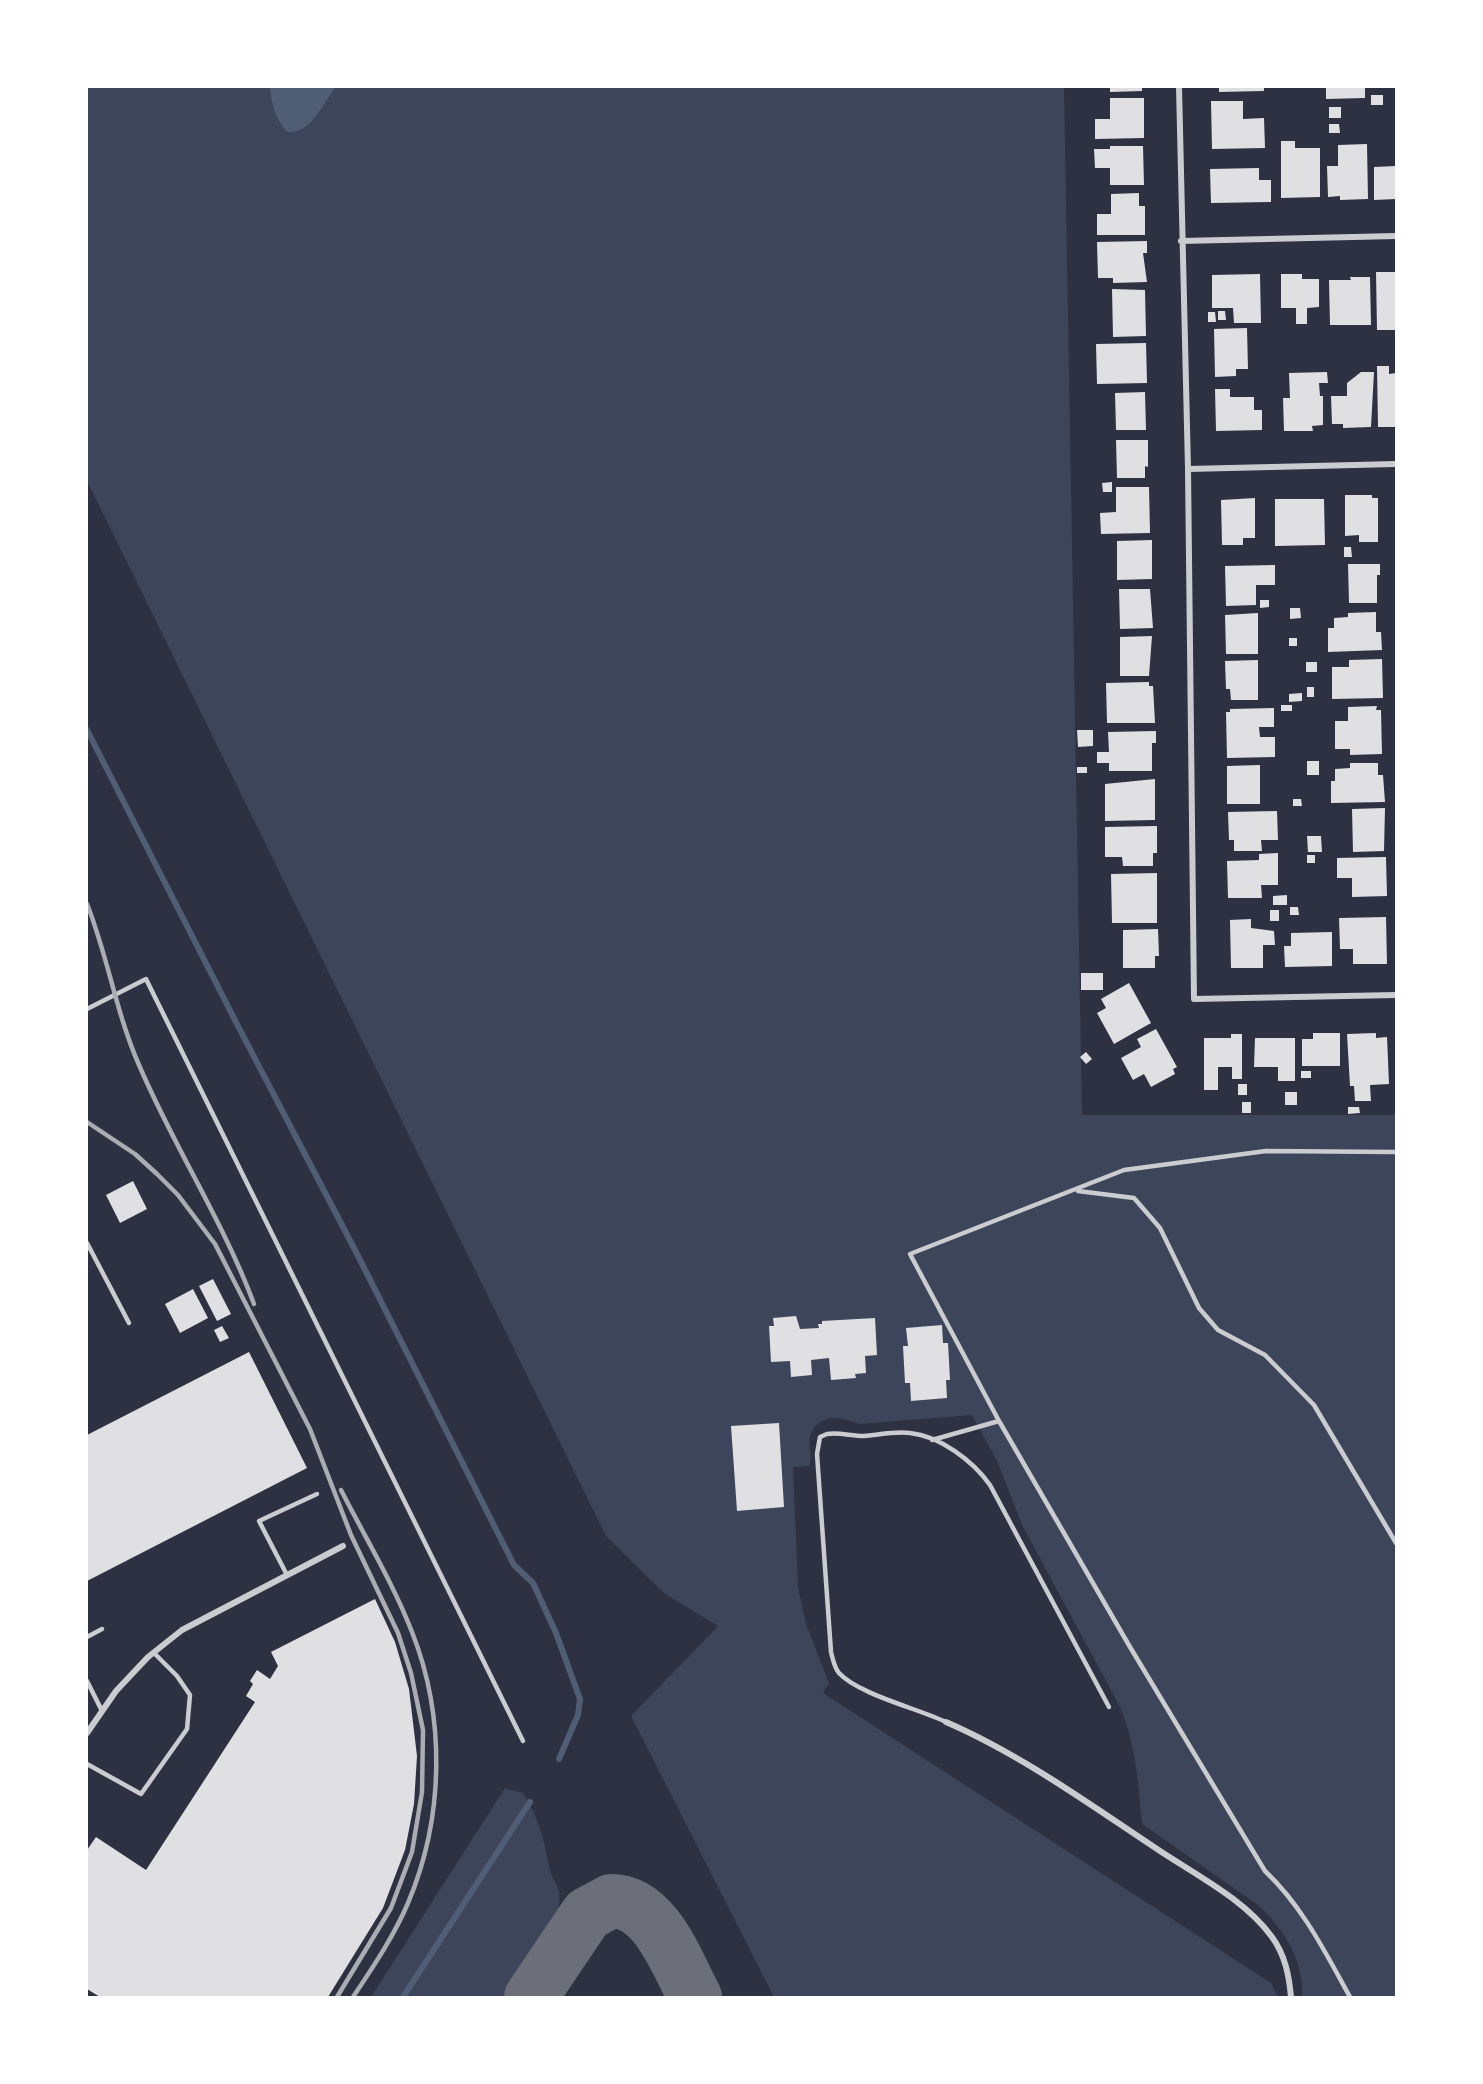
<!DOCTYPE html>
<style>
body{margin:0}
#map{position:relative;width:1483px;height:2084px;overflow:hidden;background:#2d3142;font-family:"PT Sans",sans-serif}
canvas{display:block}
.frame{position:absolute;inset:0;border:88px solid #fff;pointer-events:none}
</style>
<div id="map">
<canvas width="1483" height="2084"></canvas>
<div class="frame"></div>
</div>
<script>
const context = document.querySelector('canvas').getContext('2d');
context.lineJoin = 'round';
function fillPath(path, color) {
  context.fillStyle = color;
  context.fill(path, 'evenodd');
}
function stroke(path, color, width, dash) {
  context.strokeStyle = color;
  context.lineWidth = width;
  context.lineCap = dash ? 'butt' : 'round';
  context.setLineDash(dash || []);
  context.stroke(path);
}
const green = new Path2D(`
 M87,87H1064L1082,1115H1396V1997H1302C1304,1960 1284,1930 1258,1905L1142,1824C1138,1783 1136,1743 1119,1705L1022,1525L998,1463L972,1415L859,1424C841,1416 817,1413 810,1437C808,1447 813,1457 809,1466L793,1467L798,1588L806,1624L829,1683L823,1693L1271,1983L1278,1997H774L631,1716L718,1626L665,1594L606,1536L87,481Z
 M505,1788L523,1793C538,1817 544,1838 549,1866C550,1875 557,1883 559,1891C565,1925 525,1970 507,1997H371Z`);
const water = new Path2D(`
 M270,87H336C322,104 312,134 287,132C276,120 271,104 270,87Z`);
const stream = new Path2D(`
 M87,730L239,1028L355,1250L514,1565L533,1583L556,1633L580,1699L578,1715L559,1759
 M403,1997L530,1802`);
const taxiway = new Path2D(`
 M531,1997L587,1914L611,1901C656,1901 677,1964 695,1997`);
const building = new Path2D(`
 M1110,87H1142V91L1110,92Z
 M1219,87H1264V91L1219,92Z
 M1326,87H1365V98L1326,99Z
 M1371,95H1383V105H1371Z
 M1110,98H1144V138L1095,139V119H1110Z
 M1211,101H1243V119L1264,118L1265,148L1212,149Z
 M1329,107H1341V118H1329Z
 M1329,124H1339L1340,133H1329Z
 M1281,141H1295V148H1320V197L1281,198Z
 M1367,144L1368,199L1340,200V196L1328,197L1327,166H1338V145Z
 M1110,146H1143L1144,185H1110V168H1095L1094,149H1110Z
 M1396,166V199L1374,200V167Z
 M1259,168V180H1271V202L1211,203L1210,169Z
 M1139,193V206H1145V235H1097V214H1111V194Z
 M1147,241V253H1143L1147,282L1113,283V278H1098L1097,242Z
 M1376,272H1396V330H1377Z
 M1260,274L1261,323H1234L1233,308H1212V275Z
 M1281,274H1302V279H1319V307L1307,308V324H1296V308H1281Z
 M1350,277H1370L1371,325H1330L1329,280H1351Z
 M1112,289L1145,290L1146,336L1113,337Z
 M1218,311H1225L1226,320H1218Z
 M1208,312H1215L1216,322H1208Z
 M1247,328L1248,369H1236V376L1215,377L1214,329Z
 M1146,343L1147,383L1097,384L1096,344Z
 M1377,366H1389V374L1396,373V427H1378Z
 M1327,372L1328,383H1319L1320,396H1323V425L1312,426L1313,431H1284L1283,398H1290L1289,373Z
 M1361,372H1374L1371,427L1343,428V424H1332L1331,396H1347V383Z
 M1215,389H1230V397H1254V410H1262V430L1216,431Z
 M1145,392L1146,430H1116L1115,393Z
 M1116,440H1148V467L1145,466V478H1117Z
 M1112,482V492H1103L1102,483Z
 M1116,487H1149L1150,533L1101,534L1100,513L1116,512Z
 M1345,495H1372V498H1378V542H1359V535L1345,536Z
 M1255,498V538H1243V545H1222L1221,500Z
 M1275,499H1324L1325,545L1275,546Z
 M1152,540V579L1117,580V541Z
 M1344,547H1351L1352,557H1344Z
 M1348,564H1380V575H1377V603H1349Z
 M1275,565V585H1256V605L1226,606L1225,566Z
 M1119,589H1150L1153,628L1120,629Z
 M1260,600H1269V607L1260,608Z
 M1290,608H1300L1301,618L1290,619Z
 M1376,612V632H1381L1382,650L1328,652V628H1334V618L1348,617V613Z
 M1258,613V654H1226L1225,615Z
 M1152,636L1149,676H1120V637Z
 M1289,638H1297V646H1289Z
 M1382,659L1383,698L1332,699V667H1349V660Z
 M1258,660V700H1231L1230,689H1226L1225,661Z
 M1306,662H1317V672H1306Z
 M1149,682V686H1153L1155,723H1107L1106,683Z
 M1307,687H1314V697H1307Z
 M1302,693V701L1289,702V694Z
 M1281,705H1292V711H1281Z
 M1377,706L1376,710H1381L1382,754L1350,755V749H1335V721H1348V707Z
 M1274,708V727H1259L1260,737H1275V757L1227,758L1226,712H1230V709Z
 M1077,730H1093V746L1078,747Z
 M1156,731V743H1152V771H1109V763H1097V752H1109L1108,732Z
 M1307,761H1319V775H1307Z
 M1350,763H1378V775H1383L1385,802L1331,803V781H1335V769L1350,768Z
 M1260,765V804H1227V766Z
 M1077,767H1087V773H1077Z
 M1155,779V820L1105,821V784Z
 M1293,799H1301L1302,806H1293Z
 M1385,808L1384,851L1353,852L1352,809Z
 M1277,811L1278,840H1261L1262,851H1234V840H1229L1228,812Z
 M1157,826V853H1153V866H1123L1122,857H1105V827Z
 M1307,836H1321L1322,852H1308Z
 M1278,853V885H1261L1262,898H1228L1227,861L1259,860V854Z
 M1307,855H1315V863H1307Z
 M1386,857L1387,896L1352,897V878H1337V858Z
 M1157,873V923H1112L1111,874Z
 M1287,895V905H1273V896Z
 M1290,907H1298L1299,915H1290Z
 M1270,910H1279V921H1270Z
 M1386,917L1387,964H1353V949H1340L1339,918Z
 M1251,919V928L1274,931L1275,945H1263V968H1231L1230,920Z
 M1158,929L1159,956H1155V968H1123V930Z
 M1332,932V966L1285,967L1284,946H1291V933Z
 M1081,973H1103V990H1081Z
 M1129,983L1151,1023L1114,1044L1097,1013L1106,1008L1101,999Z
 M1156,1029L1177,1067L1173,1069L1175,1074L1151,1087L1144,1074L1133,1080L1121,1058L1141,1047L1137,1039Z
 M1313,1033H1340V1066H1302V1039H1313Z
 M1376,1033V1038L1387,1037L1389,1084L1370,1085L1371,1101H1355L1354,1086H1350L1347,1034Z
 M1231,1034H1242V1079H1232V1067H1218V1090H1204V1038H1231Z
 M1255,1038H1295V1081H1278V1067H1254Z
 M1086,1052L1092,1059L1086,1064L1080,1057Z
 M1301,1071H1311V1078H1301Z
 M1238,1084H1247V1095H1238Z
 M1285,1092H1297V1105H1285Z
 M1242,1102H1251V1113H1242Z
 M1348,1107H1359L1360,1113L1348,1114Z
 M133,1181L147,1209L120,1223L106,1195Z
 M213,1279L231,1314L217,1321L199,1286Z
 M193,1289L208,1318L180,1333L165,1304Z
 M796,1316L800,1329L819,1328L818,1324H822V1321L875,1318L877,1355L865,1356L866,1373L855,1374L856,1378L831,1380L829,1358L811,1360L812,1375L791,1377L790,1361L771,1362L769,1326H774L773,1318Z
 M942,1325L943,1343H948L950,1380H946L947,1398L911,1401L910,1383H905L903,1346H908L906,1328Z
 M222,1326L229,1338L220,1342L214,1330Z
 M249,1352L307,1468L87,1581V1435Z
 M779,1423L784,1507L737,1511L731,1426Z
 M375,1599L395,1642L409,1689L417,1756L414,1804L405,1850L383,1908L328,1997H100L87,1989V1850L96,1837L146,1870L255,1702L246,1696L253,1684L250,1681L257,1670L270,1679L278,1666L271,1652Z`);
const service = new Path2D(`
 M87,1009L146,979L523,1741
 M1078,1191L1134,1198L1160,1228L1199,1308L1218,1330L1265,1355L1314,1405L1396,1543
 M87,1243L129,1323
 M999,1421L1130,1647L1265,1871C1303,1907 1325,1952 1350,1997
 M932,1440L999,1421L910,1254L1124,1170L1266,1151L1396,1152
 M287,1575L259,1521L317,1494
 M87,1637L102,1629
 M87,1681L102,1711
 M946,1722C919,1709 858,1694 839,1673C834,1667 833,1659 831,1652L817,1454L820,1437L827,1434C839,1432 851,1436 864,1436C878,1435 895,1431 910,1433C940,1436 973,1461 990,1485L1109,1707
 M87,1764L141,1794L187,1729L190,1695L177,1676L154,1653`);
const minor = new Path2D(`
 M1179,87L1188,469L1194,999L1396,995
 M1181,241L1396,236
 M1188,469L1396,464
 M946,1722C1022,1755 1092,1806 1160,1851C1198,1876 1245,1900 1272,1937C1285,1955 1289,1975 1291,1997
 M87,1733L116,1691L148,1657L182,1630L343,1546`);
const rail = new Path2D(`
 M87,904C108,957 116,1013 139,1065C174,1147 223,1221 254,1304
 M87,1122L135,1154L157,1174L178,1195L215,1244L310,1429L351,1535L398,1633L411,1673L423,1730L422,1792L412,1852L391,1908L337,1997
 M341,1490C365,1537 393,1583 412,1632C446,1718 444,1818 408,1903C394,1936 373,1967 353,1997`);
fillPath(green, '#3c4559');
fillPath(water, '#4f5d75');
stroke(stream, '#4f5d75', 6);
stroke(taxiway, '#6c6f7a', 54);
fillPath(building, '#e0e0e3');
stroke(service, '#caccd0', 4.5);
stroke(minor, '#caccd0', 6);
stroke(rail, '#abadb3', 4.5);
</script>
